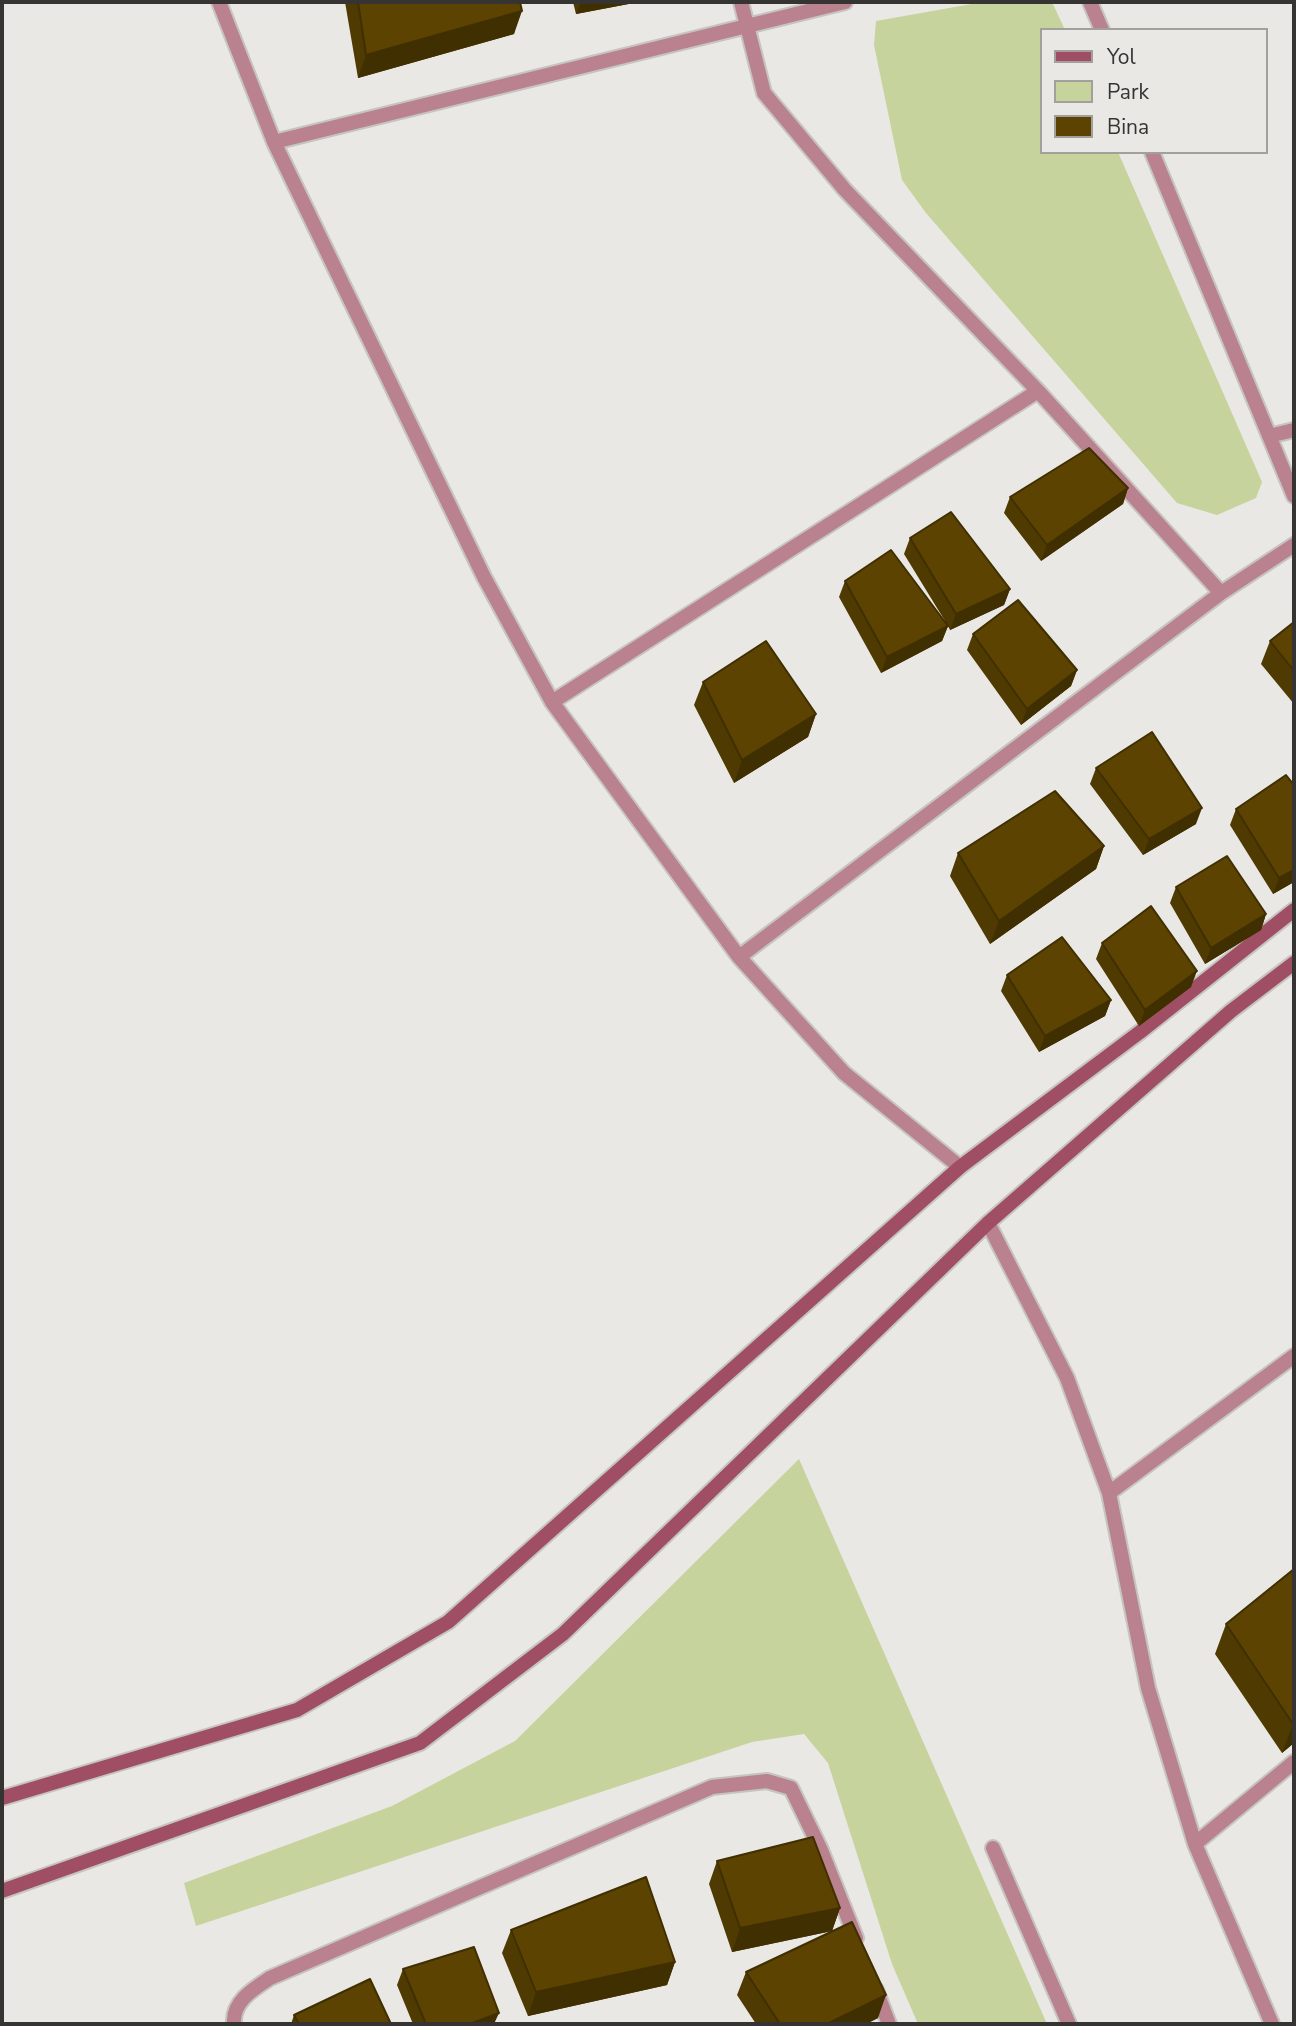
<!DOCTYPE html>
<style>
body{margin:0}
#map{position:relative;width:1296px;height:2026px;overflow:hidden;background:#eae8e4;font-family:"Nunito Sans",sans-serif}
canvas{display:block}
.frame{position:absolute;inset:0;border:4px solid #353433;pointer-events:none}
.legend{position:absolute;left:1040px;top:28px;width:228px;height:126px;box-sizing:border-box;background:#eae8e4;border:2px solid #a2a09d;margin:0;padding:9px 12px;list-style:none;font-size:21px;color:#353433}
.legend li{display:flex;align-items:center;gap:14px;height:35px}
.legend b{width:35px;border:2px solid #a2a09d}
</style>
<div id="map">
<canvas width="1296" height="2026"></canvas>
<div class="frame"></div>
<ul class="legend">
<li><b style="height:9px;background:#9f4e64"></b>Yol</li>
<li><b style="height:19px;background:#c6d39c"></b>Park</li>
<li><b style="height:19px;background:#5c4302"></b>Bina</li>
</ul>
</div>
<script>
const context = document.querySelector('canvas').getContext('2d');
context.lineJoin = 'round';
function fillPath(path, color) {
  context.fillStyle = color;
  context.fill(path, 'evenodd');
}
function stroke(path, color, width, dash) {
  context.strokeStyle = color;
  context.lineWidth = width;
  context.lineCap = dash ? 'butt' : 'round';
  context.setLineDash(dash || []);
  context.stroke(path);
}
const green = new Path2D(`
 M983,2H1052L1065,30H1042V152H1118L1262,482L1256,498L1217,515L1177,503L926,213L902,180L874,45L876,21Z
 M799,1459L1047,2024H918L892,1964L828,1763L804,1734L752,1742L196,1926L184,1883L392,1806L515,1741Z`);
const street = new Path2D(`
 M219,2L274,142L484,577L552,702L739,957L844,1073L960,1167
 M741,2L764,93L845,190L1038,391L1221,593
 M1090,2L1102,30
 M274,142L845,2
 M1152,152L1294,496
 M1269,436L1294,430
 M552,702L1038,391
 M739,957L1221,593L1294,545
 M988,1223L1067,1378L1109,1493L1148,1688L1195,1844L1272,2024
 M1109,1493L1294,1356
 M1195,1844L1294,1762
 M993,1848L1069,2024
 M876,1990L889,2024
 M234,2024C232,2002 253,1989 270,1978L712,1787L767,1781L791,1788L821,1850L856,1938`);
const secondary = new Path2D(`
 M2,1798L297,1710L448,1622L960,1167L1140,1032L1294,910
 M2,1891L420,1743L563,1634L988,1223L1231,1011L1294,963`);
const wall = new Path2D(`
 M345,2H520L514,34L358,78Z
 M573,2H639L576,14Z
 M1128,488L1123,504L1041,561L1004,513L1010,497Z
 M910,538L1010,589L1004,605L950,630L948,626L942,641L881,673L839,597L845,581L945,621L904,554Z
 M1294,622V704L1261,664L1270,641Z
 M973,634L1077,670L1071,686L1021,725L967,650Z
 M703,682L816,714L808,737L734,783L694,705Z
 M1096,768L1196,824L1143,855L1090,784Z
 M1236,809L1294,882L1273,894L1230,825Z
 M1104,846L1096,869L990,944L950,876L958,853Z
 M1176,887L1266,914L1261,930L1205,964L1170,903Z
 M1102,943L1191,987L1139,1026L1096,959Z
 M1007,975L1111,1000L1105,1016L1039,1052L1001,991Z
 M1294,1569V1743L1282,1753L1215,1654L1226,1624Z
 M717,1861L840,1908L832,1931L732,1952L709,1884Z
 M511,1930L675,1962L667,1985L528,2016L502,1953Z
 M403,1969L494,2024H413L397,1985Z
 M746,1972L878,2018L866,2024H756L737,1995Z
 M294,2015L391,2024H291Z`);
const shadedWall = new Path2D(`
 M581,2H639L576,14Z
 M522,11L514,34L358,78L366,55Z
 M1128,488L1123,504L1041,561L1047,545Z
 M1010,589L1004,605L950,630L956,614Z
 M948,626L942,641L881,673L887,657Z
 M1077,670L1071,686L1021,725L1027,709Z
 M816,714L808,737L734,783L742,760Z
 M1202,808L1196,824L1143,855L1149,839Z
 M1104,846L1096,869L990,944L999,921Z
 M1294,870V882L1273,894L1279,878Z
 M1266,914L1261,930L1205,964L1211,948Z
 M1197,971L1191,987L1139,1026L1145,1010Z
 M1111,1000L1105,1016L1039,1052L1045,1036Z
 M1294,1723V1743L1282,1753L1293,1724Z
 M840,1908L832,1931L732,1952L740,1928Z
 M675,1962L667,1985L528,2016L536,1992Z
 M886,1995L878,2018L866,2024H827Z
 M499,2013L494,2024H470Z`);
const building = new Path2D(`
 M358,2H520L522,11L366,55Z
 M1089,448L1128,488L1047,545L1010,497Z
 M951,512L1010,589L956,614L910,538Z
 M891,550L948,626L887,657L845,581Z
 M1018,600L1077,670L1027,709L973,634Z
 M1294,622V671L1270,641Z
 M766,641L816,714L742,760L703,682Z
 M1152,732L1202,808L1149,839L1096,768Z
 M1286,775L1294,785V870L1279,878L1236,809Z
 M1055,791L1104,846L999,921L958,853Z
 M1227,856L1266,914L1211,948L1176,887Z
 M1151,906L1197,971L1145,1010L1102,943Z
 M1062,937L1111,1000L1045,1036L1007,975Z
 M1294,1569V1723L1293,1724L1226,1624Z
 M813,1837L840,1908L740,1928L717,1861Z
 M646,1877L675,1962L536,1992L511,1930Z
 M852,1922L886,1995L827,2024H780L746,1972Z
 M474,1947L499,2013L470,2024H426L403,1969Z
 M370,1979L391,2024H299L294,2015Z`);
fillPath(green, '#c6d39c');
stroke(street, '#c6c4c1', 18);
stroke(secondary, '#c6c4c1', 18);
stroke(street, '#ba818f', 14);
stroke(secondary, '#9f4e64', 14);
fillPath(wall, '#4f3a02');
fillPath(shadedWall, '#402f01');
fillPath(building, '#5c4302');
stroke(building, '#402f01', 2);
</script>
